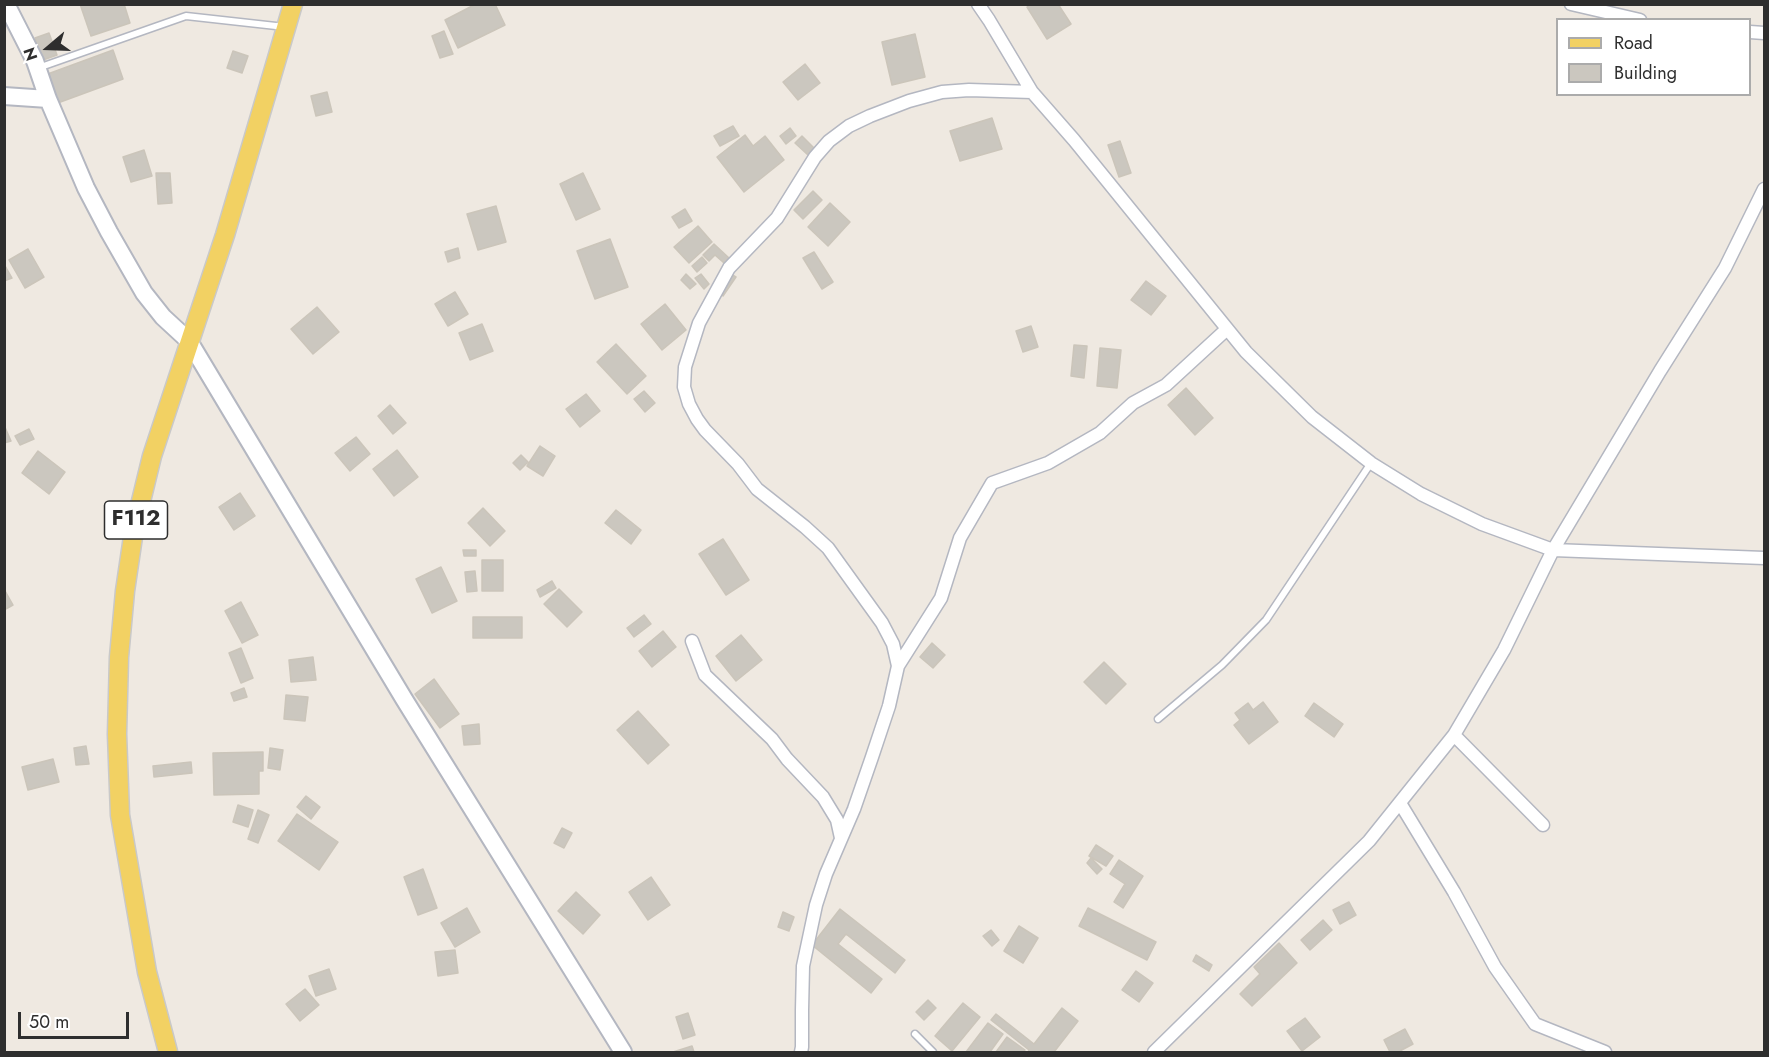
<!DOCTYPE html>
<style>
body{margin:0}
#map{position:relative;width:1769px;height:1057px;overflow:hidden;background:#efe9e1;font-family:Jost,sans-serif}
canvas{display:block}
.frame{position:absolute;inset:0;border:6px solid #2e2e2e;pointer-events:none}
.legend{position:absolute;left:1556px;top:18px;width:195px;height:78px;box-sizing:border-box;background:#fff;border:2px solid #ababab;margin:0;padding:8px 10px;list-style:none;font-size:18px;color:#2e2e2e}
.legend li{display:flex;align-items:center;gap:12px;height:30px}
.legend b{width:30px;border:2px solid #ababab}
.north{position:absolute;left:18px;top:18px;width:60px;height:60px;-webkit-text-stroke:4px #fff;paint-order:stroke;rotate:251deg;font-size:16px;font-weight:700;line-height:24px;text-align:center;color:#2e2e2e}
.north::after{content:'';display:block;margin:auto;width:21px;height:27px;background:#2e2e2e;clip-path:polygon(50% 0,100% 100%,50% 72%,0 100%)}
.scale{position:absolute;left:18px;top:1012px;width:111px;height:27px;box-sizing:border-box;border:3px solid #2e2e2e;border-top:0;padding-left:8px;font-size:18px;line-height:21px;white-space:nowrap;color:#2e2e2e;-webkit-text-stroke:4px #fff;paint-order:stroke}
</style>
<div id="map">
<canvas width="1769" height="1057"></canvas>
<div class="frame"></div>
<ul class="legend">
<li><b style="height:8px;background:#f2d163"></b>Road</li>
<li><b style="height:16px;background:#cbc7bf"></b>Building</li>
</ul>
<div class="north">N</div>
<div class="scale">50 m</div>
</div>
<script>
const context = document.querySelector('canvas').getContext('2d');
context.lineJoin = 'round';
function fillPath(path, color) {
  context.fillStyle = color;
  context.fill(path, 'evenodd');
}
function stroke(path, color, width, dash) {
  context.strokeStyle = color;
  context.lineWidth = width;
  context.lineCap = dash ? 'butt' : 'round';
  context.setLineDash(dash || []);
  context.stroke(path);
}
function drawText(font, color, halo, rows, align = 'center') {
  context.font = font + ' Jost,sans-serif';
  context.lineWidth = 4.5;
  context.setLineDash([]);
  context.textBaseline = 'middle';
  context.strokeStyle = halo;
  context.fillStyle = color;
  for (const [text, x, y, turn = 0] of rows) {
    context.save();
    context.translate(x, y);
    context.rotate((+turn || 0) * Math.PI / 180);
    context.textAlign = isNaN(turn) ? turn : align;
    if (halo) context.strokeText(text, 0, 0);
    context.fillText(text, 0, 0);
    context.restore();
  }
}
const building = new Path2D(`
 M80,4H124L130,23L91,36Z
 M476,4H495L505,25L458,48L445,20Z
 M1031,4H1058L1071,24L1047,39L1027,7Z
 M444,31L453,54L440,58L432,36Z
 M49,33L57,55L43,60L35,38Z
 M915,34L925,77L892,85L882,42Z
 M113,50L123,79L55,104L45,75Z
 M233,51L248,56L242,73L227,68Z
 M805,64L820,83L798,100L783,82Z
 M327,92L332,112L316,116L311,96Z
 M992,118L1002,149L960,161L950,131Z
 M733,126L739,136L720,146L714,136Z
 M790,128L796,136L786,144L780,136Z
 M745,135L753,146L765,136L784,160L744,192L717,157Z
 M802,136L814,148L808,155L795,143Z
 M1120,141L1131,173L1119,177L1108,145Z
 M144,150L152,176L131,182L123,157Z
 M156,173H170L172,203L158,204Z
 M583,173L600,209L576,220L560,184Z
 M813,191L822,200L803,219L794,210Z
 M830,203L850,222L828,246L808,227Z
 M496,206L506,242L478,250L467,214Z
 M685,209L692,221L679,228L672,217Z
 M698,226L712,242L689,263L674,247Z
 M610,239L628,287L595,299L577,251Z
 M714,244L729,258L724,263L715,255L709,261L703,255Z
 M458,248L460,258L448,262L445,252Z
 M28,249L44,277L25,288L9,260Z
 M814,252L833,282L822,289L803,258Z
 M702,257L707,263L697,272L692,266Z
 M4,264L12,278L4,281Z
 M729,273L736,277L723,296L717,292Z
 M686,274L696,284L690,289L681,280Z
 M701,274L709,284L704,289L695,278Z
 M1146,281L1166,296L1151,315L1131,300Z
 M455,292L468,314L448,326L435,304Z
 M665,304L686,330L662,350L641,324Z
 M317,307L339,332L313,354L291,329Z
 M482,324L493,351L470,360L459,333Z
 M1031,326L1038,347L1023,352L1016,331Z
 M616,344L646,376L627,394L597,362Z
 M1074,345L1087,346L1084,378L1071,376Z
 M1100,348L1121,350L1117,388L1097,386Z
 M1186,388L1213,418L1195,435L1168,405Z
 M644,391L655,403L645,412L634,399Z
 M586,394L600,411L580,427L566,409Z
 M390,405L406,423L393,434L378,416Z
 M4,425L11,441L4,443Z
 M29,429L34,439L20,445L15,436Z
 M356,437L370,454L350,471L335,453Z
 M540,446L555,456L543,476L527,466Z
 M397,450L418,477L394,496L373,469Z
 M38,451L65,472L49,494L22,473Z
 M521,455L528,462L520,470L513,463Z
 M240,493L255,516L234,530L219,507Z
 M483,508L505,531L490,546L468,523Z
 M616,510L641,530L631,544L605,523Z
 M723,539L749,580L726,595L699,554Z
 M463,550H476V556H464Z
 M482,560H503V591H482Z
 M441,567L457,601L432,613L416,579Z
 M475,571L477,591L467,592L465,572Z
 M552,581L556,588L540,597L537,590Z
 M4,589L13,605L4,610Z
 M559,589L582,612L567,627L544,604Z
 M241,602L258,635L242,643L225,611Z
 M644,615L651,624L634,637L627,628Z
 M473,617H522V638H473Z
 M663,631L676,647L652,667L639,651Z
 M741,635L762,660L736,681L716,656Z
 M932,643L945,655L933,668L920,657Z
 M241,648L253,678L241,683L229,653Z
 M313,657L316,680L291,682L289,660Z
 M1104,662L1126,684L1106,704L1084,682Z
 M434,679L459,714L440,728L415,694Z
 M244,688L247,697L234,701L231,693Z
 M286,695L308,697L305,721L284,719Z
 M1263,702L1278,722L1249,744L1234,725L1240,720L1235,713L1248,703L1253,710Z
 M1314,703L1343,724L1334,737L1305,716Z
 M638,711L669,745L648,764L617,730Z
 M479,724L480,744L464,745L462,726Z
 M86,746L89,764L76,765L74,748Z
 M270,748L283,750L280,770L268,768Z
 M263,752V771H259V794L214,795L213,753Z
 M53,759L59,782L28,790L22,767Z
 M191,762L192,773L154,777L153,766Z
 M306,796L320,807L311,819L297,807Z
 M238,805L253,810L248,827L233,822Z
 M258,810L269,815L258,843L248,839Z
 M297,814L338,842L319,870L278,841Z
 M562,828L572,833L564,848L554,843Z
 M1096,845L1113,856L1106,866L1089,856Z
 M1091,858L1102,869L1097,874L1087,863Z
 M1119,860L1143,876L1123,908L1114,902L1125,884L1110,874Z
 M423,869L437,908L418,915L404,877Z
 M651,877L670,905L648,920L629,892Z
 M576,892L600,915L583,934L558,911Z
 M1349,902L1356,915L1340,924L1333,910Z
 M467,908L480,932L455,947L441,923Z
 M1088,908L1156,942L1147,960L1079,926Z
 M840,909L905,960L895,973L846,934L838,944L882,979L871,993L812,945Z
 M783,912L794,917L789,931L778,927Z
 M1323,920L1332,930L1310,950L1301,940Z
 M1019,926L1038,938L1023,963L1004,951Z
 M991,930L999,940L992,946L983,936Z
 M1279,943L1297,963L1252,1006L1240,994L1260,974L1254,967Z
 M455,950L458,973L438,976L435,952Z
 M1196,955L1212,965L1209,971L1193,961Z
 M329,969L336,989L316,996L309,976Z
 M1136,971L1153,983L1139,1002L1122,990Z
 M305,989L319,1005L300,1021L286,1004Z
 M928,1000L936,1008L924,1020L916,1012Z
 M963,1003L980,1017L952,1051L935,1036Z
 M1062,1008L1078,1021L1054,1052H1028L1029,1050L991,1020L996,1014L1034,1044Z
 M688,1013L695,1035L683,1039L676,1017Z
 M1305,1018L1320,1037L1302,1051L1287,1031Z
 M988,1023L1003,1034L990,1052H966Z
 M1405,1029L1413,1044L1398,1052H1390L1384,1040Z
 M1007,1037L1025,1050L1023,1052H996Z
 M692,1046L694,1052H673Z`);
const lane = new Path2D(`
 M38,68L186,16L285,27
 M1158,719L1222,665L1266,620L1371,463
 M915,1034L933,1052`);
const street = new Path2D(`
 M978,4L989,20L1032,92L1074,140L1246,352L1312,417L1371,463L1421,494L1482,524L1553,550L1764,558
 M1571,4L1640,20
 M1750,32L1764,33
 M692,641L705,675L772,739L787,759L823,797L837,820L841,838
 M898,666L941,598L960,538L992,483L1048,463L1100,433L1133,403L1166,385L1227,329
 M1454,735L1543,825
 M1400,803L1454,892L1495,967L1535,1024L1605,1052
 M801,1052L802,1047V1010L803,966L816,905L826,874L854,809L872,757L889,706L898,666L893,644L882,623L828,548L805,527L757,489L738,464L705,430L697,419L689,404L684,387L685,367L699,323L729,268L777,218L815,157L829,141L849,126L870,116L909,101L942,92L969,90L1032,92
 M1154,1052L1369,841L1454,735L1504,650L1553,550L1660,371L1725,268L1764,189`);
const secondary = new Path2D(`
 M6,4L35,61L48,99L86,188L109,232L144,293L163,317L189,341L404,699L623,1052
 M4,96L48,99`);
const primary = new Path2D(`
 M168,1052L147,972L120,815L117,734L119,657L125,591L134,530L152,456L225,235L293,4`);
const shields = [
 [136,520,63]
];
const shieldNames = [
 ["F112",136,520]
];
fillPath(building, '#cbc7bf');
stroke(building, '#cbc5ba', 1.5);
stroke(lane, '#b4b7c1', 9);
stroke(street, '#b4b7c1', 15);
stroke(secondary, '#b4b7c1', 20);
stroke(primary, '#c9c9c9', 21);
stroke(lane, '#fff', 6);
stroke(street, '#fff', 12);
stroke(secondary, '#fff', 16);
stroke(primary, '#f2d163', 18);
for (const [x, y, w] of shields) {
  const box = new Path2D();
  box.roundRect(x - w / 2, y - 19, w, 38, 4.5);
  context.fillStyle = '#fff';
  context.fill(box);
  stroke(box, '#2e2e2e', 1.5);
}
drawText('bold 22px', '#2e2e2e', null, shieldNames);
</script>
